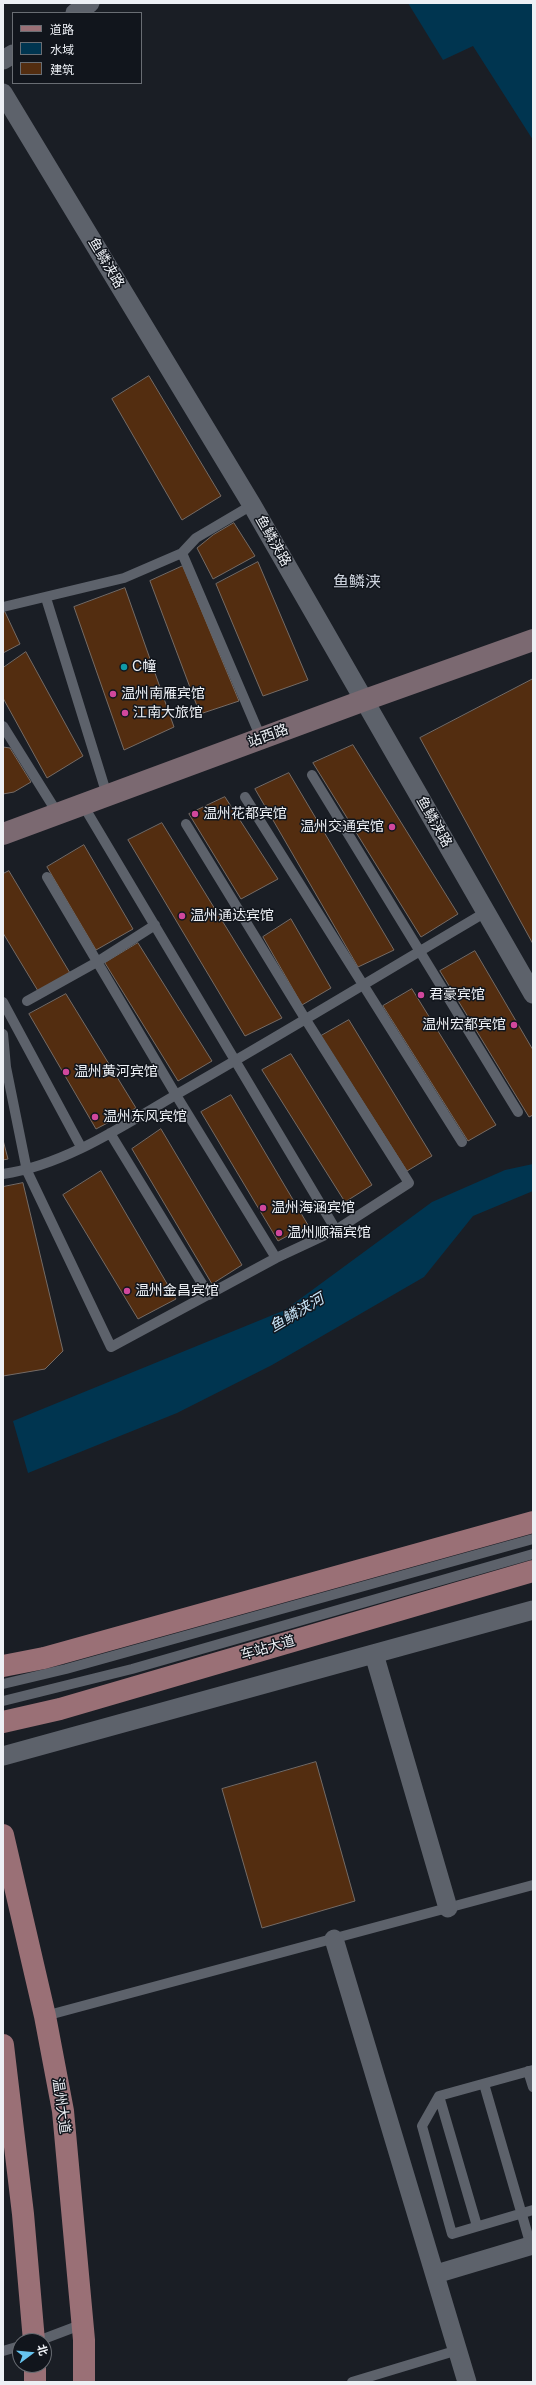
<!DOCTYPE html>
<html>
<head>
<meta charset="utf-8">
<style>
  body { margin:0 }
  #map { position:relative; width:536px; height:2385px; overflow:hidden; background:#1a1e25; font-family:Inter,"Noto Sans SC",sans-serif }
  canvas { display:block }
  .frame { position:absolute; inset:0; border:4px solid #edf0f5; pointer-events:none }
  .legend { position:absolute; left:12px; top:12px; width:130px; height:72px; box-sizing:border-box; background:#11151c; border:1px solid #696d73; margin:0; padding:5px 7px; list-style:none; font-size:12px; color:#edf0f5 }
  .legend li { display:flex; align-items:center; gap:8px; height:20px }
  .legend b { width:20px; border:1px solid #696d73 }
  .north { position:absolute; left:12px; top:2333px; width:40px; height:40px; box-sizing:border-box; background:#11151c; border:1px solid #696d73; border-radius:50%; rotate:74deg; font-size:11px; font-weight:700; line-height:16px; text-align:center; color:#edf0f5 }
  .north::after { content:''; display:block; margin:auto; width:14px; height:18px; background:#66c4ef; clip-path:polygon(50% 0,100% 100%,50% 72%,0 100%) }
</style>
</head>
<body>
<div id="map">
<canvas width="536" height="2385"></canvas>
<div class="frame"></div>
<ul class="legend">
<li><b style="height:5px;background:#9a7076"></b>道路</li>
<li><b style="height:11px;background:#003550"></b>水域</li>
<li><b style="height:11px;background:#532d10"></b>建筑</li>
</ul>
<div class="north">北</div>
</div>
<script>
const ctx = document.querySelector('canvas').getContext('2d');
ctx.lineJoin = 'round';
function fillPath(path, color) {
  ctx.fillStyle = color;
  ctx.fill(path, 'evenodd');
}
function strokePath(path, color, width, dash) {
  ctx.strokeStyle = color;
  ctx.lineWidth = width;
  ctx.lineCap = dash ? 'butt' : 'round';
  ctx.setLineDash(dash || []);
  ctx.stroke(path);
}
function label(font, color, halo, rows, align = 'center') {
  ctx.font = font + ' Inter,"Noto Sans SC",sans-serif';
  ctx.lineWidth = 3;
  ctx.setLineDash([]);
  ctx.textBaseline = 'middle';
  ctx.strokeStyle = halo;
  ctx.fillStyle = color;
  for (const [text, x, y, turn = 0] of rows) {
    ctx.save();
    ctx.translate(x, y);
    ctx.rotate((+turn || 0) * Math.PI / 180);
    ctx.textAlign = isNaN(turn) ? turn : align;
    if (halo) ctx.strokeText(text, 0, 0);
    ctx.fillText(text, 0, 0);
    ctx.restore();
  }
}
fillPath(new Path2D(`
  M408 3H533V140L473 46 443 60Z
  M533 1164V1191L473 1216 424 1277 272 1365 177 1413 28 1473 13 1421 285 1310 432 1202 505 1170Z`), '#003550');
const building = new Path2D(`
  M149 376 221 496 182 520 112 399Z
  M234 523 255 556 213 579 197 548 213 535Z
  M258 562 308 680 263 696 216 584Z
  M183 566 239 701 200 714 150 581Z
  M125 588 174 727 124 750 74 607Z
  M5 612 20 644 3 653V613Z
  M26 652 83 756 47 778 3 698V668Z
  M533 679V944L420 738Z
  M353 745 458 914 421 937 313 763Z
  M3 747 10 748 31 782 14 792 3 794Z
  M289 773 394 950 358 967 255 789Z
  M225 797 278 879 241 899 189 814Z
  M162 823 282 1018 245 1036 128 840Z
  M84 845 133 929 96 950 47 867Z
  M9 871 70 973 38 991 3 933V874Z
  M291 919 331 988 302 1005 263 937Z
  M138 943 212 1061 178 1081 105 963Z
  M475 951 533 1050V1115L529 1117 440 971Z
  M412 989 496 1125 468 1141 383 1006Z
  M66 994 136 1108 96 1129 29 1014Z
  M349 1020 432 1156 407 1171 321 1036Z
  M291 1054 372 1185 345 1202 262 1070Z
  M231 1095 308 1225 278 1241 201 1112Z
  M161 1129 242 1265 212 1284 132 1149Z
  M3 1140 8 1159 3 1160Z
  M101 1171 176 1299 138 1319 63 1195Z
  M23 1183 63 1351 45 1369 3 1376V1187Z
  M316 1762 355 1901 262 1928 222 1789Z`);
fillPath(building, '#532d10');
strokePath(building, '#756b65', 1);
strokePath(new Path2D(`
  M182 553 261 738
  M46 598 107 795
  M3 607 124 578 182 553 196 538 252 505
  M3 726 58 814
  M312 775 518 1112
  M245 797 462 1142
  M83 805 336 1230
  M47 877 176 1095 276 1258
  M27 1001 97 962 155 925
  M3 1002 81 1147
  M3 1034 6 1067 27 1171 111 1347 276 1258 336 1230 409 1183 306 1020 186 824
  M110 1133 209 1295
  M3 1174C67 1165 130 1121 186 1089 287 1031 386 971 486 912
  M3 1684 66 1669 533 1539
  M3 1701 132 1669 533 1554
  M45 2016 533 1885
  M528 2071 533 2087
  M484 2084 531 2246
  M439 2096 422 2126 452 2234 533 2210
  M477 2226 439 2096 533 2070
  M38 2341 83 2324
  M3 2351 20 2346
  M352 2382 458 2350`), '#5d626b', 10);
strokePath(new Path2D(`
  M75 13 90 3
  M3 60 13 54
  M3 93 252 505 533 994
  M374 1654 448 1908
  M3 1756 533 1610
  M334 1939 467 2382
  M436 2274 533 2245`), '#5d626b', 19);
strokePath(new Path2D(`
  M3 834 365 700 533 640`), '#7b6971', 22);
strokePath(new Path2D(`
  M3 1666 44 1658 533 1522
  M3 1722 60 1709 533 1571
  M3 1835 45 2016 63 2111 84 2340V2382
  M3 2045 23 2214 34 2341
  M35 2365V2382`), '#9a7076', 22);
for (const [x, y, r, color] of [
  [124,667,4,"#0f9aa8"],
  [113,694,4,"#d1479c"],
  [125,713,4,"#d1479c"],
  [195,814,4,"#d1479c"],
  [392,827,4,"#d1479c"],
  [182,916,4,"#d1479c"],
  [421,995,4,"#d1479c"],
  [514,1025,4,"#d1479c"],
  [66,1072,4,"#d1479c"],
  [95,1117,4,"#d1479c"],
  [263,1208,4,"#d1479c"],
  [279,1233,4,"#d1479c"],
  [127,1291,4,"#d1479c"]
]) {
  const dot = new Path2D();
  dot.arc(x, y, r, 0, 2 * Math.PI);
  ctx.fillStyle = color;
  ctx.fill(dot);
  strokePath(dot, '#11151c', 1.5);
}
label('14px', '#edf0f5', '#11151c', [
  ["鱼鳞浃路",106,263,59],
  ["鱼鳞浃路",273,541,60],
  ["站西路",268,736,-20],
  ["鱼鳞浃路",434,822,60],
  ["车站大道",268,1648,-16],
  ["温州大道",61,2106,82]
]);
label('14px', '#edf0f5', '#11151c', [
  ["C幢",132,667],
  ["温州南雁宾馆",121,694],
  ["江南大旅馆",133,713],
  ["温州花都宾馆",203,814],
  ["温州交通宾馆",384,827,"right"],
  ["温州通达宾馆",190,916],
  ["君豪宾馆",429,995],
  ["温州宏都宾馆",506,1025,"right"],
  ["温州黄河宾馆",74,1072],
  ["温州东风宾馆",103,1117],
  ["温州海涵宾馆",271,1208],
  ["温州顺福宾馆",287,1233],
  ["温州金昌宾馆",135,1291]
], 'left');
label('italic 15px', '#c9e6f9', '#11151c', [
  ["鱼鳞浃河",297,1313,-31]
]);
label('16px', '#ced4de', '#11151c', [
  ["鱼鳞浃",357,582]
]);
</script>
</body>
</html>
